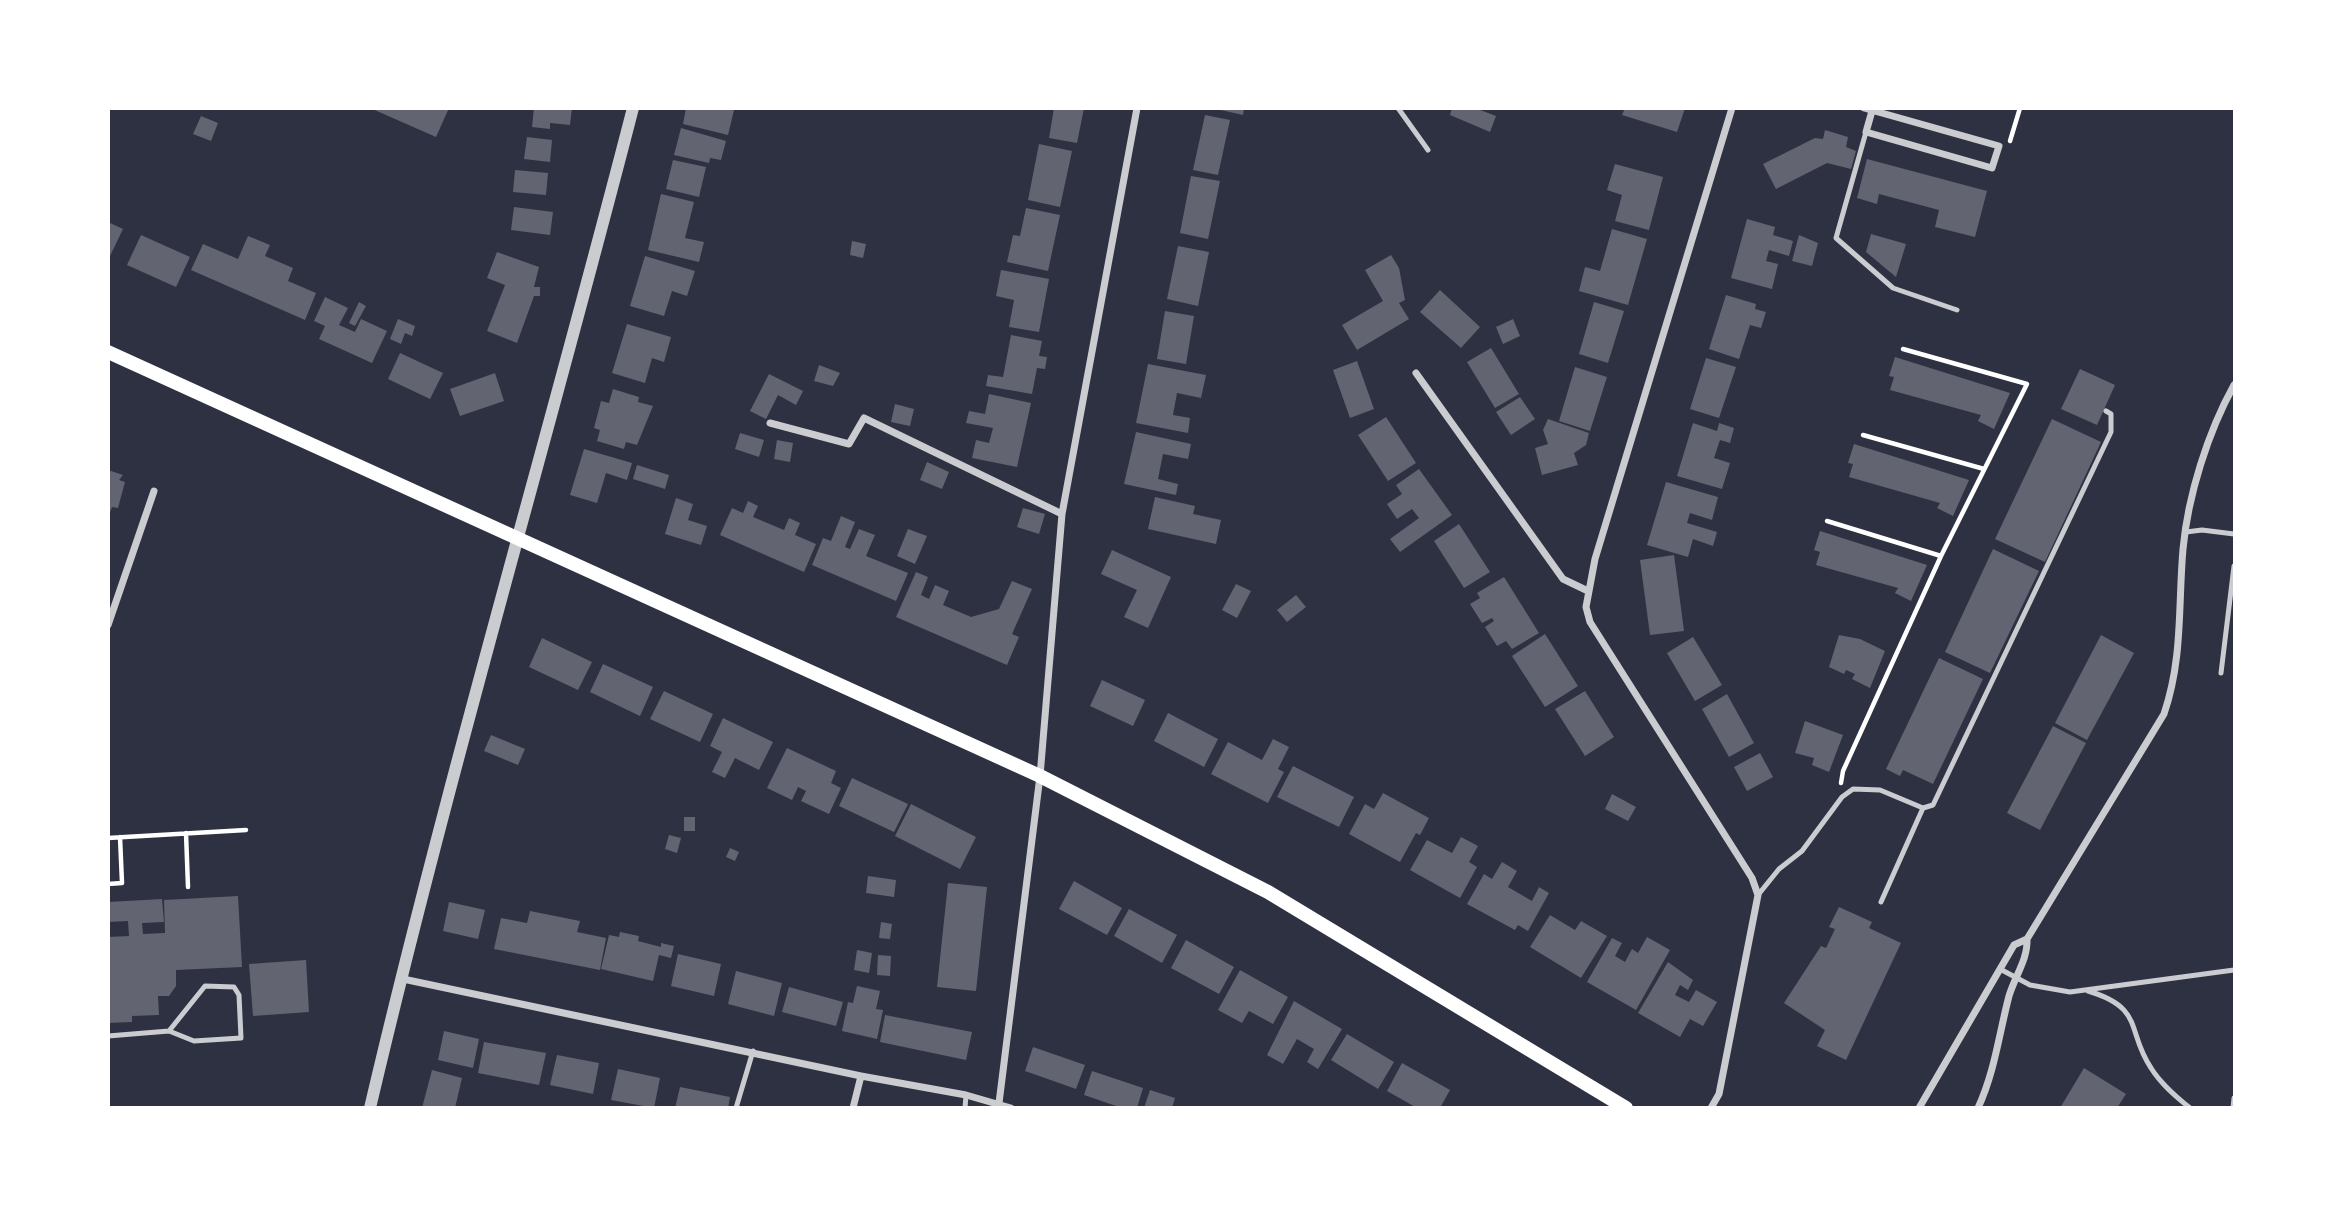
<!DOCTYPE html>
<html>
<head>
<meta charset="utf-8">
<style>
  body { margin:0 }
  #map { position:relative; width:2343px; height:1216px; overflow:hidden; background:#2d3142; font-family:"Work Sans",sans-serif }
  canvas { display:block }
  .frame { position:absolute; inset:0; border:110px solid #fff; pointer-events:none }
</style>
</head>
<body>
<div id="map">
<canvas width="2343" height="1216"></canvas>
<div class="frame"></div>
</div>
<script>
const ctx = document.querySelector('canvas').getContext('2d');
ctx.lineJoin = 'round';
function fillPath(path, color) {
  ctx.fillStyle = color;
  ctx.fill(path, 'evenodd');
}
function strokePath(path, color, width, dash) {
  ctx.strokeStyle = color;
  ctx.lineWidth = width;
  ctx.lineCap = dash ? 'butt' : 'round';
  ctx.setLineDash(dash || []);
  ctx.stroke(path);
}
fillPath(new Path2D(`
  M370 108H449L436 137Z
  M534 108H572L570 125 550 123V129L532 127Z
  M686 108 734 110 728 135 683 124Z
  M1054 108H1084L1077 143 1049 138Z
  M1212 108H1244L1243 115Z
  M1452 108H1475L1496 116 1490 132 1450 115Z
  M1625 108H1685L1677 132 1622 115Z
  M1205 115 1230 120 1218 175 1193 170Z
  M201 116 218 123 211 141 193 134Z
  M681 128 726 141 721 160 710 158 709 163 674 155Z
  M1825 130 1848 137 1846 147 1856 151 1851 169 1827 163 1776 189 1763 164 1815 138 1823 139Z
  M527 137 552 140 550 162 524 159Z
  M1039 144 1072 151 1060 207 1028 200Z
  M1867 159 1987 191 1975 237 1935 227 1939 210 1879 194 1877 204 1857 198Z
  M673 160 706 167 699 197 666 189Z
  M1615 164 1663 177 1649 230 1615 221 1622 195 1607 190Z
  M515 170 548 173 546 195 513 192Z
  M1191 176 1220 181 1208 239 1180 233Z
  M661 194 694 202 685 238 704 242 699 262 648 250Z
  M514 207 553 212 550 235 511 230Z
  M1026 208 1060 215 1048 271 1007 262 1013 235 1020 236Z
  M1747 219 1775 227 1773 235 1793 241 1789 256 1769 250 1766 261 1778 264 1772 289 1731 278Z
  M108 222 123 229 110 256H108Z
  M1612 229 1647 239 1628 305 1579 291 1585 267 1600 271Z
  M1871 234 1906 244 1896 277 1866 252Z
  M141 235 190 257 176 287 127 265Z
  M1799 235 1818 243 1812 266 1792 261Z
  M248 236 270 245 265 256 293 268 288 281 316 293 305 320 191 270 203 244 238 259Z
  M852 241 866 244 863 258 850 255Z
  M1178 246 1209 252 1198 306 1167 299Z
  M497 252 539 267 534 287H540V296H534L517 343 487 331 505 285 487 278Z
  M1391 255 1399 268 1405 300 1399 303 1409 319 1357 350 1342 325 1383 301 1365 270Z
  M645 256 695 271 687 296 672 291 664 316 630 306Z
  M1001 270 1049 279 1039 332 1009 327 1014 300 996 296Z
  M1440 290 1480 327 1461 348 1420 312Z
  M1726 295 1756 304 1755 309 1766 312 1761 328 1750 325 1739 359 1709 349Z
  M325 297 348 308 339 325 355 332 361 319 387 331 372 363 319 339 325 326 314 321Z
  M359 302 366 306 355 326 349 323Z
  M1594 302 1624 311 1608 363 1579 354Z
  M1165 311 1194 316 1186 364 1157 359Z
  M398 319 415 326 412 336 405 333 401 344 390 339Z
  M1513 319 1520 336 1503 344 1496 327Z
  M627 324 671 337 664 362 652 358 645 383 612 373Z
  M1011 335 1042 341 1039 356 1047 357 1045 369 1037 368 1032 394 986 386 988 375 1003 377Z
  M1491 348 1519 394 1495 408 1467 362Z
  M400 353 443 373 430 399 388 379Z
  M1895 357 2010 393 1994 429 1978 421 1981 415 1890 390 1894 377 1889 376Z
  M1706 358 1736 367 1719 418 1690 409Z
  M1357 361 1374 409 1350 418 1333 370Z
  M1148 364 1206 375 1201 398 1177 393 1173 415 1190 418 1188 433 1136 423Z
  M819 365 840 373 833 386 814 381Z
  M1575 367 1607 377 1590 431 1559 421Z
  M2080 369 2115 385 2097 425 2061 409Z
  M495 373 504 401 460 416 450 389Z
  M769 374 803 391 796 405 778 395 766 419 750 411Z
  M613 389 639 397 638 402 653 406 637 445 626 442 624 449 597 441 600 430 594 428 601 401 609 403Z
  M989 394 1031 403 1017 467 972 458 976 440 989 443 993 428 966 423 969 411 985 414Z
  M1520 397 1535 419 1511 435 1496 412Z
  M895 404 914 409 910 426 891 422Z
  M1386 417 1416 463 1388 481 1358 435Z
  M1548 419 1589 433 1586 445 1574 453 1578 465 1542 475 1535 448 1548 444 1543 430Z
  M2052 419 2101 442 2045 562 1995 539Z
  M1693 423 1717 431 1719 423 1734 428 1730 443 1720 440 1714 458 1730 463 1722 489 1677 476Z
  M1136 432 1191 444 1188 459 1163 454 1158 479 1178 484 1176 495 1124 484Z
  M740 433 764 440 759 457 735 449Z
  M777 440 793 443 790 462 774 459Z
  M1854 444 1969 480 1953 516 1937 508 1940 503 1849 477 1853 464 1848 463Z
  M584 449 632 463 627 480 606 473 597 503 570 495Z
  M927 462 949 472 942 489 920 480Z
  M637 465 669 475 665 489 633 479Z
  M1419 469 1452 515 1400 552 1390 539 1419 518 1412 509 1397 519 1387 504 1402 494 1396 485Z
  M108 470 123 475 119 480 125 482 118 508 112 507 109 515Z
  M1666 482 1718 497 1712 520 1690 513 1687 523 1717 532 1713 546 1693 539 1688 557 1647 545Z
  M1155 497 1195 506 1193 514 1221 520 1216 544 1148 529Z
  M676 498 693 504 688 520 707 526 701 545 665 534Z
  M748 501 758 506 753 517 784 530 789 518 800 523 795 535 816 544 804 572 720 535 732 508 743 513Z
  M1023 508 1045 514 1039 534 1017 527Z
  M841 516 855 522 845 547 850 549 859 529 875 535 866 556 908 573 896 601 812 565 823 538 831 541Z
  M1459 524 1490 572 1464 588 1434 541Z
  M908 529 927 536 915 564 897 556Z
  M1820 531 1927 565 1911 601 1895 593 1898 588 1816 565 1820 552 1814 550Z
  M1993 549 2039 571 1990 673 1945 652Z
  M1112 550 1171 577 1148 628 1124 617 1137 590 1101 574Z
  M1674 555 1684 631 1650 635 1640 560Z
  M916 572 928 577 921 595 929 599 935 585 949 591 943 605 971 617 999 609 1012 581 1032 589 1012 634 1019 637 1007 665 896 617Z
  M1504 577 1539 633 1512 649 1506 641 1497 646 1485 627 1494 621 1492 618 1482 623 1470 604 1480 598 1477 593Z
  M1236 584 1251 591 1237 618 1222 610Z
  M1296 595 1306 607 1287 622 1277 610Z
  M1545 634 1578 686 1545 707 1512 656Z
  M1839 635 1860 639 1885 651 1870 688 1852 679 1855 674 1846 670 1844 674 1829 667Z
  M2101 635 2134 653 2087 740 2055 723Z
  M1693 637 1722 685 1695 701 1667 653Z
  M542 638 592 662 578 690 529 667Z
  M1939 658 1983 679 1933 784 1903 770 1900 776 1886 769Z
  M603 664 653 687 640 716 590 692Z
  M1102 680 1145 700 1133 726 1090 706Z
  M664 691 713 714 700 742 650 719Z
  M1585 691 1614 737 1585 756 1555 709Z
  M1727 694 1754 743 1729 757 1702 709Z
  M1168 713 1218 739 1204 767 1154 741Z
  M723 718 773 742 759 770 735 758 725 778 712 772 722 752 710 746Z
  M1805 721 1843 735 1829 772 1812 765 1814 758 1795 753Z
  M2053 726 2086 743 2040 830 2007 813Z
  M491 735 525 749 518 765 484 751Z
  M1273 739 1289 747 1278 769 1284 772 1268 803 1211 774 1228 742 1262 760Z
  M787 748 836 771 831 783 841 788 829 814 801 801 806 791 798 787 792 800 767 788Z
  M1760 753 1773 777 1747 791 1734 767Z
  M1293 766 1354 797 1339 827 1277 797Z
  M852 778 908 804 894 832 839 806Z
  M1383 793 1429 818 1420 835 1416 833 1400 862 1349 834 1365 804 1374 809Z
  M1612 794 1636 807 1628 821 1605 809Z
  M911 804 976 837 960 869 895 836Z
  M684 817H695V831H684Z
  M669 835 681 838 677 853 665 849Z
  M1461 837 1478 846 1469 862 1477 867 1460 898 1410 870 1427 840 1452 853Z
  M730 848 739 852 735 861 726 857Z
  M1502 862 1517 871 1508 887 1532 901 1539 887 1549 893 1528 931 1518 925 1515 930 1467 904 1484 874 1492 879Z
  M868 876 896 880 894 897 866 893Z
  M1074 881 1122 908 1107 935 1059 909Z
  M948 883 987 887 976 991 937 987Z
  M238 896 242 967 176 970V986L169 996H158L159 1015 132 1016V1022L108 1023V937L129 936 128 921 108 922V902L162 899 164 922 142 923 143 934 165 933 164 900Z
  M449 902 485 910 478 939 443 931Z
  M1839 907 1872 922 1869 928 1901 943 1846 1060 1817 1046 1825 1030 1784 1003 1821 946 1826 948 1835 929 1829 927Z
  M1129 909 1177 935 1162 963 1114 936Z
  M530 911 580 921 577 932 606 938 600 970 494 949 501 918 527 923Z
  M1550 915 1575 930 1581 921 1607 936 1581 978 1530 947Z
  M881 922 892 924 890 939 879 938Z
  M620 932 639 936 638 941 661 947V943L674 946 671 958 659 955 653 981 601 969 609 935 619 937Z
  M1647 937 1670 950 1636 1010 1587 982 1612 938 1622 943 1615 956 1625 962 1632 949 1638 953Z
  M1186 940 1234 967 1219 994 1171 968Z
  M857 950 872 953 869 973 854 970Z
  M678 954 721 964 714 996 671 986Z
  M878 955 891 956 890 976 877 975Z
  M306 960 309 1012 253 1016 249 964Z
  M1668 962 1693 980 1688 990 1680 985 1675 995 1689 1002 1696 990 1717 1002 1703 1026 1690 1019 1680 1037 1638 1013Z
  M1240 970 1288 997 1273 1024 1249 1011 1242 1023 1218 1010Z
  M736 971 782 983 774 1016 728 1004Z
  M857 986 880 991 876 1009 883 1010 877 1039 842 1031 848 1002 853 1003Z
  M789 987 843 1002 836 1026 782 1012Z
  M1294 1001 1342 1029 1318 1069 1307 1062 1314 1049 1297 1039 1283 1064 1267 1055Z
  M885 1015 972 1032 966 1060 880 1042Z
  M444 1031 479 1039 473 1068 438 1060Z
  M1347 1034 1394 1062 1378 1089 1331 1060Z
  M484 1042 546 1053 539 1085 478 1073Z
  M1033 1047 1085 1065 1076 1089 1025 1071Z
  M557 1055 599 1063 593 1094 550 1085Z
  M1402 1063 1450 1090 1440 1108H1417L1387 1091Z
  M2084 1068 2126 1094 2117 1108H2060Z
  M618 1069 660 1078 654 1108 611 1100Z
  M432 1070 462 1078 455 1108H422Z
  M1092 1071 1143 1088 1137 1108H1122L1084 1095Z
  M680 1087 730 1097 728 1108H675Z
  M1150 1090 1175 1098 1172 1108H1144Z`), '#626471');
strokePath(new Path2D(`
  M2010 141 2020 108
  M1863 435 1984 469
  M1827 521 1941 556
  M1841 783 1843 771 1941 556 2027 384 1903 349
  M186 833 188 887
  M108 838 246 830
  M108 884 122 883 120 837`), '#fff', 4.5);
strokePath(new Path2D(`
  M1398 108 1428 150
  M1866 132 1836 238 1893 288 1957 310
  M2186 532 2202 530 2234 534
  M2221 673 2234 566
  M1758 895 1779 869 1802 851 1842 797 1853 789 1880 790 1923 808 1933 805 2111 432V414L2106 411
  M1881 902 1923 808
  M2000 969 2030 985 2070 992 2234 970
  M2088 991C2145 1008 2126 1031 2151 1068 2161 1084 2175 1096 2190 1108
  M108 1036 169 1031 194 1041 241 1038 239 995 234 987 205 986 169 1031
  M736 1108 753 1051
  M965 1108 966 1095
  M2233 1108 2234 1098`), '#caccd0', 5);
strokePath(new Path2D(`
  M1864 108 1999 146 1992 168 1866 132 1872 111
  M1416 373 1563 579 1588 591
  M770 423 849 444 864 418 1062 514
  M108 625 154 491
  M403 979 861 1076 966 1095 1011 1108
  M999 1103 1040 776 1062 514 1137 108
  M853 1108 861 1076
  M1711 1108 1719 1094 1758 895 1752 878 1590 622 1586 607 1595 559 1732 108
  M1919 1108 2014 945 2027 939
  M1978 1108C1995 1071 1999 1034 2009 996 2015 976 2028 959 2027 939L2164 714C2183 658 2178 607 2183 549 2188 495 2208 432 2234 385`), '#caccd0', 7);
strokePath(new Path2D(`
  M370 1108C449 772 547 442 633 108`), '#caccd0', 12);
strokePath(new Path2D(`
  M108 352 1040 776 1268 892 1626 1108`), '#fff', 14);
</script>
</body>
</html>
